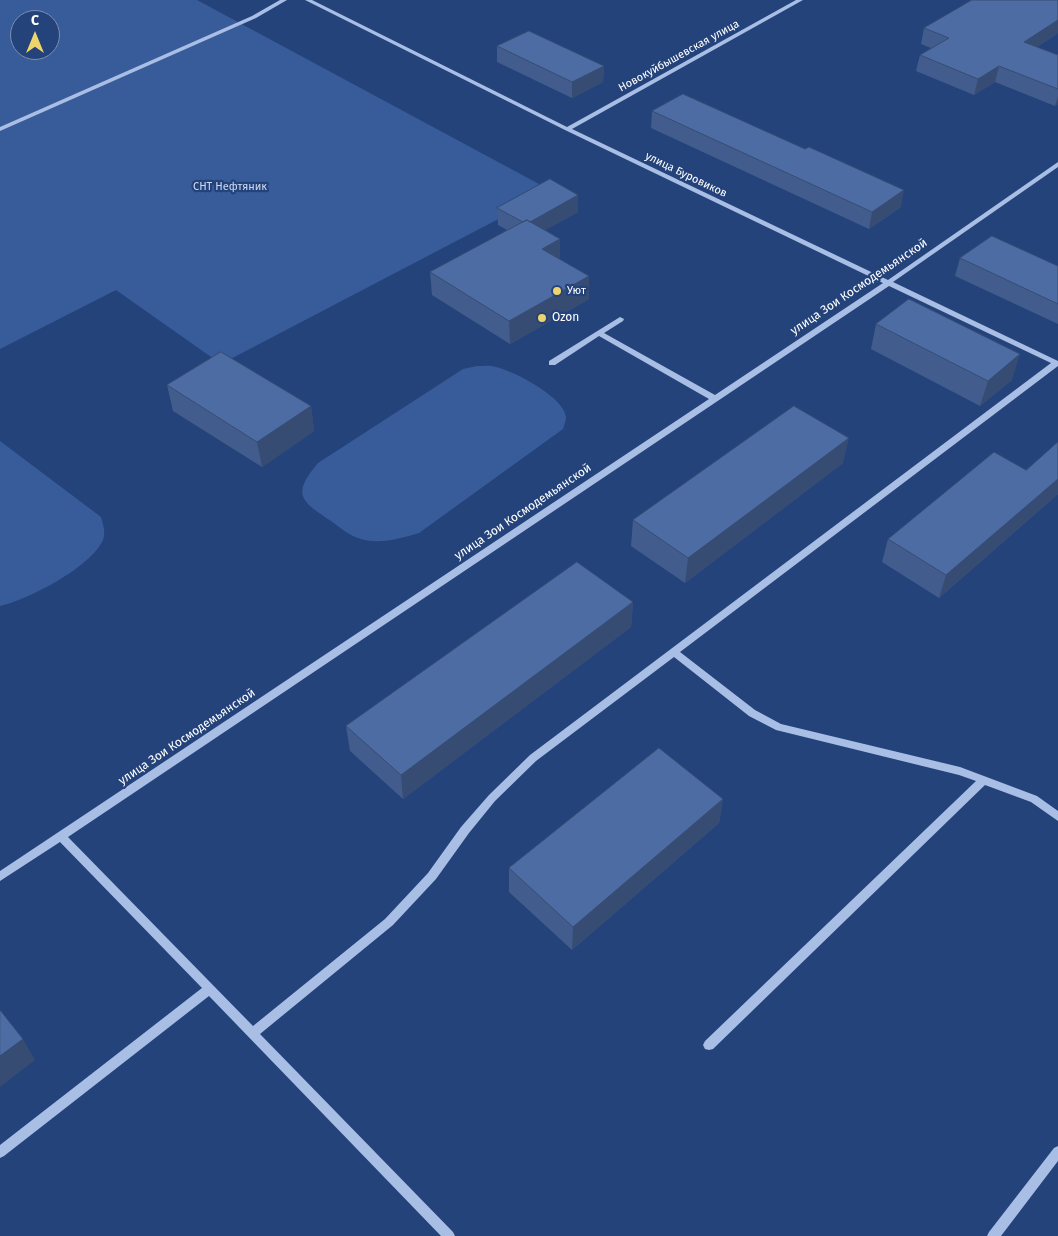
<!DOCTYPE html>
<html>
<head>
<meta charset="utf-8">
<style>
  body { margin:0 }
  #map { position:relative; width:1058px; height:1236px; overflow:hidden; background:#24437b; font-family:"Fira Sans",sans-serif }
  canvas { display:block }
  .north { position:absolute; left:10px; top:10px; width:50px; height:50px; box-sizing:border-box; background:#24437b; border:1px solid #7c8eb0; border-radius:50%; rotate:0deg; font-size:14px; font-weight:700; line-height:20px; text-align:center; color:#fff }
  .north::after { content:''; display:block; margin:auto; width:18px; height:22px; background:#eed46c; clip-path:polygon(50% 0,100% 100%,50% 72%,0 100%) }
</style>
</head>
<body>
<div id="map">
<canvas width="1058" height="1236"></canvas>
<div class="north">С</div>
</div>
<script>
const ctx = document.querySelector('canvas').getContext('2d');
ctx.lineJoin = 'round';
function fillPath(path, color) {
  ctx.fillStyle = color;
  ctx.fill(path, 'evenodd');
}
function strokePath(path, color, width, dash) {
  ctx.strokeStyle = color;
  ctx.lineWidth = width;
  ctx.lineCap = dash ? 'butt' : 'round';
  ctx.setLineDash(dash || []);
  ctx.stroke(path);
}
function label(font, color, halo, rows, align = 'center') {
  ctx.font = font + ' "Fira Sans",sans-serif';
  ctx.lineWidth = 4.5;
  ctx.setLineDash([]);
  ctx.textBaseline = 'middle';
  ctx.strokeStyle = halo;
  ctx.fillStyle = color;
  for (const [text, x, y, turn = 0] of rows) {
    ctx.save();
    ctx.translate(x, y);
    ctx.rotate((+turn || 0) * Math.PI / 180);
    ctx.textAlign = isNaN(turn) ? turn : align;
    if (halo) ctx.strokeText(text, 0, 0);
    ctx.fillText(text, 0, 0);
    ctx.restore();
  }
}
fillPath(new Path2D(`
  M0 0H197L552 191 221 364 116 290 0 349ZM20 20H50V50H20Z
  M477 366C483 366 490 365 496 367 514 371 564 397 566 417 566 421 564 425 563 429L419 533C400 539 377 545 358 538 349 535 339 527 331 521 301 501 291 495 318 463L463 369Z
  M0 441 101 517C103 524 106 533 103 540 91 567 28 600 0 606Z`), '#385b99');
fillPath(new Path2D(`
  M280 0H287L256 18 0 131V127L252 16Z
  M305 0H312L567 127 796 0H803L572 129 888 280 1058 162V167L893 282 1058 361V366L680 652 755 710 781 724 960 767 1037 796 1058 811V821L1031 802 985 785 713 1049 709 1050 705 1049 703 1045 705 1041 976 781 959 775 776 730 749 716 674 657 536 761 495 801 469 833 436 879 393 925 260 1034 453 1232 455 1236H441L209 996 4 1156 0 1158V1145L202 988 60 842 0 881V871L709 399 599 336 555 365H549V361L620 317 624 319 623 321 604 333 715 395 883 283 565 130ZM889 286 1051 363 530 755 489 795 461 827 428 873 385 919 253 1026 68 837Z
  M1058 1146V1161L1001 1236H987L989 1232 1054 1148Z`), '#a8bee5');
fillPath(new Path2D(`
  M1058 0V33L1037 47 1058 55V104L1055 106 995 82 974 95 916 71 920 55 931 48 921 44 924 28Z
  M497 46 604 66 603 82 572 98 497 62Z
  M652 111 901 207 869 229 651 128Z
  M578 195V212L545 230 560 239V259L589 299 510 344 432 295 430 272 507 230 498 225 497 208Z
  M960 258 1058 266V324L955 276Z
  M876 324 1012 380 980 406 871 349Z
  M167 385 311 406 314 431 262 467 173 411Z
  M1058 442V494L939 598 882 562 888 539 1026 470Z
  M843 463 685 583 631 546 633 520Z
  M633 602 631 627 403 799 350 751 346 726Z
  M723 799 719 823 572 950 509 892V868Z`), '#425d8d');
fillPath(new Path2D(`
  M1058 20V33L1020 58 1024 42Z
  M604 66 603 82 572 98V82Z
  M999 66 995 82 974 95 978 79Z
  M1058 96V104L1055 106Z
  M904 190 901 207 869 229 872 212Z
  M578 195V212L526 241V224Z
  M560 239V261L542 249Z
  M589 276V299L510 344 509 321Z
  M1020 354 1012 380 980 406 988 381Z
  M311 406 314 431 262 467 257 442Z
  M849 438 843 463 685 583 688 558Z
  M1058 479V494L939 598 946 575Z
  M633 602 631 627 403 799 401 775Z
  M723 799 719 823 572 950 573 927Z
  M23 1039 35 1060 0 1087V1056Z`), '#364c73');
const building = new Path2D(`
  M972 0H1058V20L1024 42 1058 55V89L999 66 978 79 920 55 949 38 924 28Z
  M529 31 604 66 572 82 497 46Z
  M683 94 805 149 809 147 904 190 872 212 652 111Z
  M550 179 578 195 530 222 527 220 523 222 497 208Z
  M527 220 560 239 542 249 589 276 509 321 430 272Z
  M992 236 1058 266V304L960 258Z
  M909 299 1020 354 988 381 876 324Z
  M221 352 311 406 257 442 167 385Z
  M794 406 849 438 688 558 633 520Z
  M1058 442V479L946 575 888 539 994 452 1026 470Z
  M577 562 633 602 401 775 346 726Z
  M659 748 723 799 573 927 509 868Z
  M0 1010 23 1039 0 1056Z`);
fillPath(building, '#4d6ca4');
strokePath(building, '#364c73', 1);
for (const [x, y, r, color] of [
  [557,291,5,"#eed46c"],
  [542,318,5,"#eed46c"]
]) {
  const dot = new Path2D();
  dot.arc(x, y, r, 0, 2 * Math.PI);
  ctx.fillStyle = color;
  ctx.fill(dot);
  strokePath(dot, '#24437b', 2);
}
label('11px', '#fff', '#24437b', [
  ["Новокуйбышевская улица",679,56,-29],
  ["улица Буровиков",686,175,26]
]);
label('11px', '#cbdaf4', '#24437b', [
  ["СНТ Нефтяник",230,187]
]);
label('11px', '#fff', '#24437b', [
  ["Уют",567,291]
], 'left');
label('12px', '#fff', '#24437b', [
  ["улица Зои Космодемьянской",859,287,-34],
  ["улица Зои Космодемьянской",523,512,-34],
  ["улица Зои Космодемьянской",187,737,-34]
]);
label('12px', '#fff', '#24437b', [
  ["Ozon",552,318]
], 'left');
</script>
</body>
</html>
